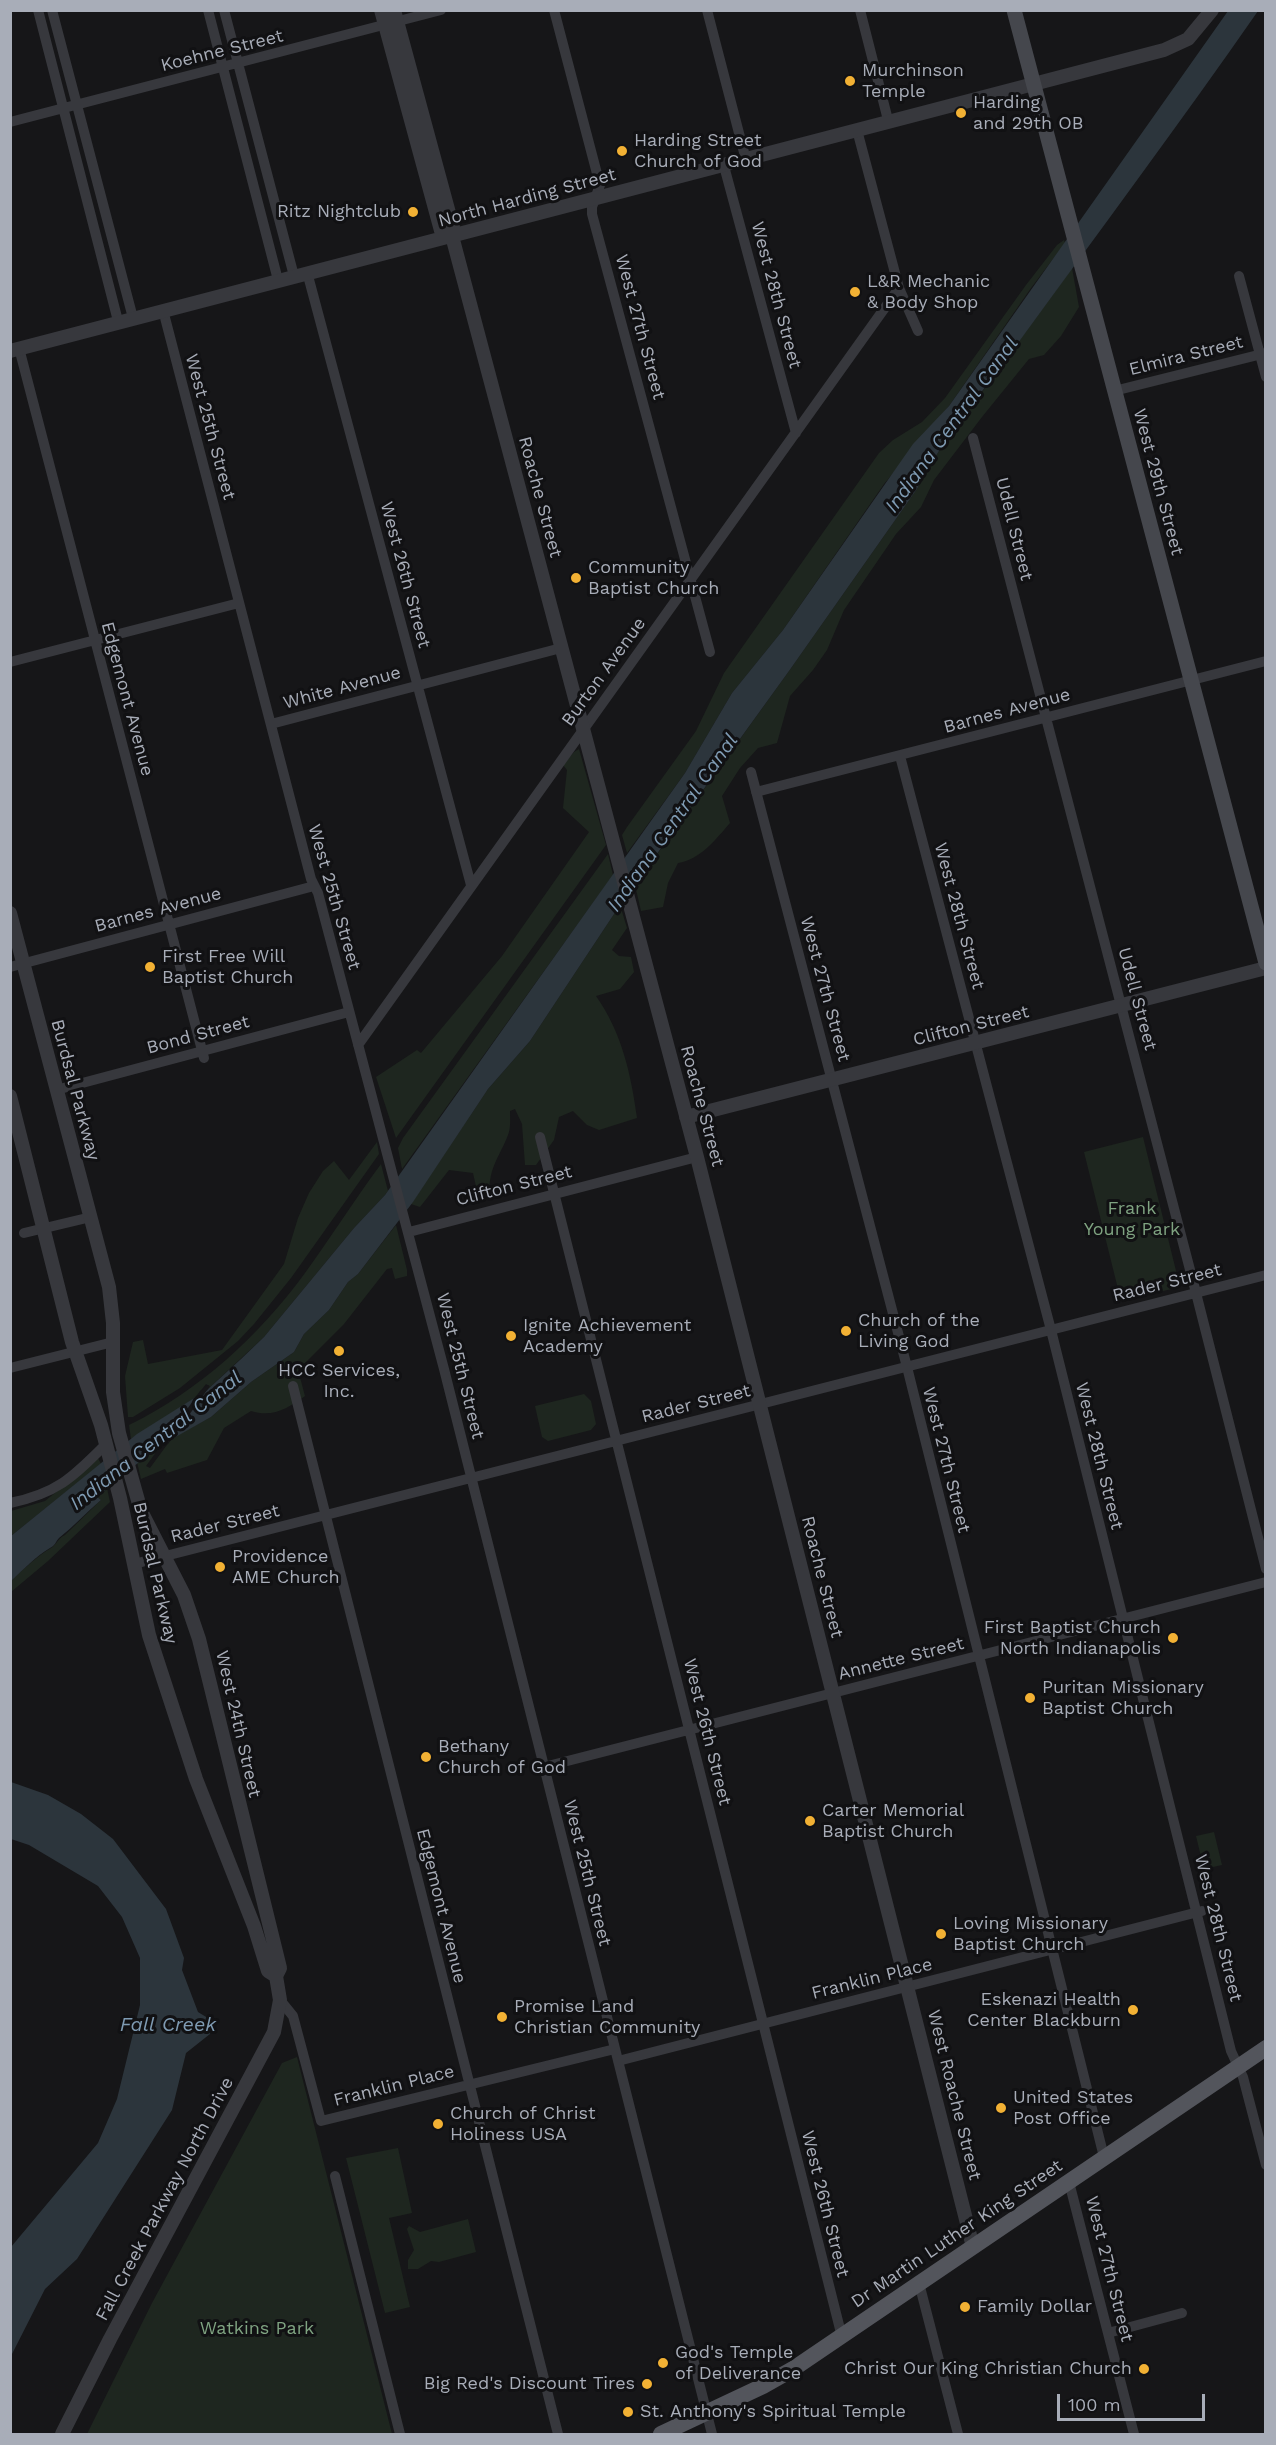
<!DOCTYPE html>
<html>
<head>
<meta charset="utf-8">
<style>
  body { margin:0 }
  #map { position:relative; width:1276px; height:2445px; overflow:hidden; background:#161618; font-family:"Work Sans",sans-serif }
  canvas { display:block }
  .frame { position:absolute; inset:0; border:12px solid #a8adb8; pointer-events:none }
  .scale { position:absolute; left:1057px; top:2394px; width:148px; height:27px; box-sizing:border-box; border:3px solid #a8adb8; border-top:0; padding-left:8px; font-size:18px; line-height:21px; white-space:nowrap; color:#a8adb8; -webkit-text-stroke:4px #111113; paint-order:stroke }
</style>
</head>
<body>
<div id="map">
<canvas width="1276" height="2445"></canvas>
<div class="frame"></div>
<div class="scale">100 m</div>
</div>
<script>
const ctx = document.querySelector('canvas').getContext('2d');
ctx.lineJoin = 'round';
function fillPath(path, color) {
  ctx.fillStyle = color;
  ctx.fill(path, 'evenodd');
}
function strokePath(path, color, width, dash) {
  ctx.strokeStyle = color;
  ctx.lineWidth = width;
  ctx.lineCap = dash ? 'butt' : 'round';
  ctx.setLineDash(dash || []);
  ctx.stroke(path);
}
function label(font, color, halo, rows, align = 'center') {
  ctx.font = font + ' "Work Sans",sans-serif';
  ctx.lineWidth = 6;
  ctx.setLineDash([]);
  ctx.textBaseline = 'middle';
  ctx.strokeStyle = halo;
  ctx.fillStyle = color;
  for (const [text, x, y, turn = 0] of rows) {
    ctx.save();
    ctx.translate(x, y);
    ctx.rotate((+turn || 0) * Math.PI / 180);
    ctx.textAlign = isNaN(turn) ? turn : align;
    if (halo) ctx.strokeText(text, 0, 0);
    ctx.fillText(text, 0, 0);
    ctx.restore();
  }
}
fillPath(new Path2D(`
  M1064 240 1065 243 1031 288 949 406 884 484 783 630 732 693 685 773 627 853 622 835 627 827 696 731 724 673 879 453 893 440 922 422 945 398 1026 285 1057 245Z
  M1072 268 1079 307 1061 336 1044 355 1029 359 982 417 934 480 921 507 896 534 844 610 827 650 813 670 790 696 777 743 758 748 740 768 722 796 730 823C716 839 700 860 678 863L668 883 663 907 641 911 635 885 789 671 917 489 929 465Z
  M579 749 606 845 396 1138 376 1077 417 1050 421 1053 502 956 589 832 563 808 567 770 563 765 574 752Z
  M608 854 613 875 402 1169 398 1148 403 1138Z
  M620 905 627 928 612 950 619 956 631 957 634 972 620 989 596 996C622 1033 631 1074 637 1118L599 1130 587 1125 573 1111 559 1117 554 1140 536 1165H525L522 1124 515 1109 510 1111C510 1119 511 1128 508 1135 499 1158 487 1170 490 1197L479 1200 473 1173 449 1170 420 1207 411 1204 488 1089 530 1041Z
  M1143 1137 1180 1287 1121 1301 1084 1152Z
  M377 1142 379 1154 291 1278 254 1324 238 1341 180 1388 133 1417H128L125 1376 133 1342 143 1340 148 1364 222 1350 284 1264 298 1218 309 1193 323 1171 334 1161 349 1180Z
  M381 1164 388 1191 385 1195 354 1228 264 1337 207 1390 209 1386 206 1384 195 1398 131 1439 129 1425C199 1391 259 1336 305 1273 331 1237 355 1199 381 1164Z
  M396 1225 407 1270V1276L395 1279 392 1268 387 1269 344 1324 298 1370 305 1396C288 1408 273 1418 251 1411L224 1428 207 1460 167 1473 165 1469 141 1479 137 1462 162 1444 146 1466 150 1468 172 1438 211 1417 251 1382 294 1352 304 1334 329 1310 348 1282 358 1274Z
  M584 1394 591 1401 596 1424 591 1430 548 1441 542 1437 535 1406Z
  M98 1458 101 1464 11 1536V1511L45 1501Z
  M107 1488 110 1502 48 1561 11 1592 10 1581C24 1569 36 1557 51 1548 57 1544 58 1538 65 1535L101 1500 96 1498Z
  M1214 1832 1222 1865 1204 1869 1196 1836Z
  M297 2057 392 2434H87L152 2303 282 2063Z
  M398 2148 412 2213 389 2218 410 2307 385 2313 346 2158Z
  M468 2219 476 2252 439 2262 431 2261 418 2269H408V2260L414 2250 407 2229 409 2226 420 2232Z`), '#1e261f');
fillPath(new Path2D(`
  M1228 11H1258C1180 123 1098 233 1018 343 984 391 944 436 917 489L789 671 620 905 530 1041 488 1089 413 1202 358 1274 348 1282 329 1310 304 1334 294 1352 251 1382 211 1417 156 1448 97 1497 101 1500C87 1512 74 1526 59 1538 56 1541 55 1546 50 1548 35 1557 24 1569 11 1581V1536L137 1434 207 1390 241 1359 264 1337 354 1228 385 1195 685 773 732 693 783 630 913 444 949 406Z
  M11 1782 48 1795 81 1814 113 1839 166 1909 184 1958 182 1970 198 2012 211 2020 210 2034 186 2053 172 2110 77 2259 45 2289 11 2356V2247L98 2143 117 2099 140 2005V1958L122 1917 98 1886 29 1845 11 1839Z`), '#2c353c');
fillPath(new Path2D(`
  M208 1385 210 1386 168 1444 158 1450 200 1391Z`), '#161618');
strokePath(new Path2D(`
  M38 10 118 321
  M52 10 133 318
  M208 10 278 280
  M224 10 294 276
  M554 10 600 185 592 207V214L710 652
  M707 10 746 160
  M860 10 888 120
  M10 122 441 10
  M857 130 899 288 918 331
  M724 166 796 433
  M307 272 471 885
  M1239 276 1266 377
  M163 310 311 879 318 893 444 1369 712 2434
  M19 348 204 1058
  M1114 391 1266 353
  M973 438 1194 1285 1266 1569
  M10 662 239 603
  M271 724 561 648
  M900 756 1051 1330 1231 2051 1243 2077 1266 2165
  M751 772 907 1367 1104 2157
  M756 792 1266 661
  M10 967 314 886
  M358 1045 899 288
  M56 1090 349 1012
  M540 1137 842 2337
  M409 1232 697 1157
  M24 1233 91 1217
  M10 1368 113 1342
  M293 1386 558 2434
  M10 1503C58 1493 73 1477 106 1444
  M134 1564 1266 1275
  M544 1767 1266 1582
  M280 2000 293 2016 321 2121 615 2049
  M618 2061 1202 1911
  M335 2176 400 2434
  M1069 2182 1134 2434
  M919 2283 958 2434
  M1108 2333 1182 2313`), '#37383d', 10);
strokePath(new Path2D(`
  M381 10 443 238
  M394 10 455 235
  M452 236 697 1157 973 2247
  M10 351 1164 50 1188 39 1212 10
  M10 913 109 1287 113 1323V1392L119 1433 141 1511 184 1595 199 1639 280 1968 276 1976
  M10 1096 72 1342 101 1425 120 1498 149 1635 196 1779 254 1926 268 1971 276 1976
  M686 1117 1266 968
  M62 2434 110 2339 274 2032 280 2000 276 1976`), '#37383d', 14);
strokePath(new Path2D(`
  M1014 10 1266 963`), '#45474d', 15);
strokePath(new Path2D(`
  M661 2434 763 2386 793 2369 1266 2048`), '#53555c', 16);
for (const [x, y, r, color] of [
  [850,81,6,"#f2b134"],
  [961,113,6,"#f2b134"],
  [622,151,6,"#f2b134"],
  [413,212,6,"#f2b134"],
  [855,292,6,"#f2b134"],
  [576,578,6,"#f2b134"],
  [150,967,6,"#f2b134"],
  [846,1331,6,"#f2b134"],
  [511,1336,6,"#f2b134"],
  [339,1351,6,"#f2b134"],
  [220,1567,6,"#f2b134"],
  [1173,1638,6,"#f2b134"],
  [1030,1698,6,"#f2b134"],
  [426,1757,6,"#f2b134"],
  [810,1821,6,"#f2b134"],
  [941,1934,6,"#f2b134"],
  [1133,2010,6,"#f2b134"],
  [502,2017,6,"#f2b134"],
  [1001,2108,6,"#f2b134"],
  [438,2124,6,"#f2b134"],
  [965,2307,6,"#f2b134"],
  [663,2363,6,"#f2b134"],
  [1144,2369,6,"#f2b134"],
  [647,2384,6,"#f2b134"],
  [628,2412,6,"#f2b134"]
]) {
  const dot = new Path2D();
  dot.arc(x, y, r, 0, 2 * Math.PI);
  ctx.fillStyle = color;
  ctx.fill(dot);
  strokePath(dot, '#111113', 2);
}
label('18px', '#a8adb8', '#111113', [
  ["Koehne Street",222,51,-14],
  ["North Harding Street",527,198,-15],
  ["West 28th Street",776,295,75],
  ["West 27th Street",640,327,75],
  ["Elmira Street",1186,356,-14],
  ["West 25th Street",210,427,75],
  ["West 29th Street",1158,482,75],
  ["Roache Street",540,497,75],
  ["Udell Street",1014,529,76],
  ["West 26th Street",405,575,75],
  ["Burton Avenue",604,672,-54],
  ["White Avenue",342,688,-15],
  ["Edgemont Avenue",127,699,75],
  ["Barnes Avenue",1007,711,-15],
  ["West 25th Street",334,897,74],
  ["Barnes Avenue",158,910,-15],
  ["West 28th Street",959,916,75],
  ["West 27th Street",825,989,75],
  ["Udell Street",1137,999,75],
  ["Clifton Street",971,1026,-14],
  ["Bond Street",198,1035,-15],
  ["Burdsal Parkway",75,1090,75],
  ["Roache Street",702,1106,75],
  ["Clifton Street",514,1186,-14],
  ["Rader Street",1167,1283,-14],
  ["West 25th Street",460,1366,76],
  ["Rader Street",696,1404,-14],
  ["West 28th Street",1099,1456,76],
  ["West 27th Street",946,1460,76],
  ["Rader Street",225,1524,-14],
  ["Burdsal Parkway",155,1573,77],
  ["Roache Street",822,1577,76],
  ["Annette Street",901,1659,-14],
  ["West 24th Street",238,1724,77],
  ["West 26th Street",707,1732,76],
  ["West 25th Street",587,1873,76],
  ["Edgemont Avenue",441,1906,76],
  ["West 28th Street",1218,1928,76],
  ["Franklin Place",872,1979,-14],
  ["Franklin Place",394,2086,-14],
  ["West Roache Street",954,2095,76],
  ["Fall Creek Parkway North Drive",165,2199,-62],
  ["West 26th Street",825,2204,76],
  ["Dr Martin Luther King Street",957,2234,-34],
  ["West 27th Street",1109,2269,76]
]);
label('18px', '#a8adb8', '#111113', [
  ["Murchinson",862,71],
  ["Temple",862,92],
  ["Harding",973,103],
  ["and 29th OB",973,124],
  ["Harding Street",634,141],
  ["Church of God",634,162],
  ["Ritz Nightclub",401,212,"right"],
  ["L&R Mechanic",867,282],
  ["& Body Shop",867,303],
  ["Community",588,568],
  ["Baptist Church",588,589],
  ["First Free Will",162,957],
  ["Baptist Church",162,978],
  ["Church of the",858,1321],
  ["Living God",858,1342],
  ["Ignite Achievement",523,1326],
  ["Academy",523,1347],
  ["HCC Services,",339,1371,"center"],
  ["Inc.",339,1392,"center"],
  ["Providence",232,1557],
  ["AME Church",232,1578],
  ["First Baptist Church",1161,1628,"right"],
  ["North Indianapolis",1161,1649,"right"],
  ["Puritan Missionary",1042,1688],
  ["Baptist Church",1042,1709],
  ["Bethany",438,1747],
  ["Church of God",438,1768],
  ["Carter Memorial",822,1811],
  ["Baptist Church",822,1832],
  ["Loving Missionary",953,1924],
  ["Baptist Church",953,1945],
  ["Eskenazi Health",1121,2000,"right"],
  ["Center Blackburn",1121,2021,"right"],
  ["Promise Land",514,2007],
  ["Christian Community",514,2028],
  ["United States",1013,2098],
  ["Post Office",1013,2119],
  ["Church of Christ",450,2114],
  ["Holiness USA",450,2135],
  ["Family Dollar",977,2307],
  ["God's Temple",675,2353],
  ["of Deliverance",675,2374],
  ["Christ Our King Christian Church",1132,2369,"right"],
  ["Big Red's Discount Tires",635,2384,"right"],
  ["St. Anthony's Spiritual Temple",640,2412]
], 'left');
label('18px', '#7fa381', '#111113', [
  ["Frank",1132,1209],
  ["Young Park",1132,1230],
  ["Watkins Park",257,2329]
]);
label('italic 20px', '#7f9bb3', '#111113', [
  ["Indiana Central Canal",952,425,-54],
  ["Indiana Central Canal",673,823,-55],
  ["Indiana Central Canal",156,1441,-38],
  ["Fall Creek",168,2025]
]);
</script>
</body>
</html>
